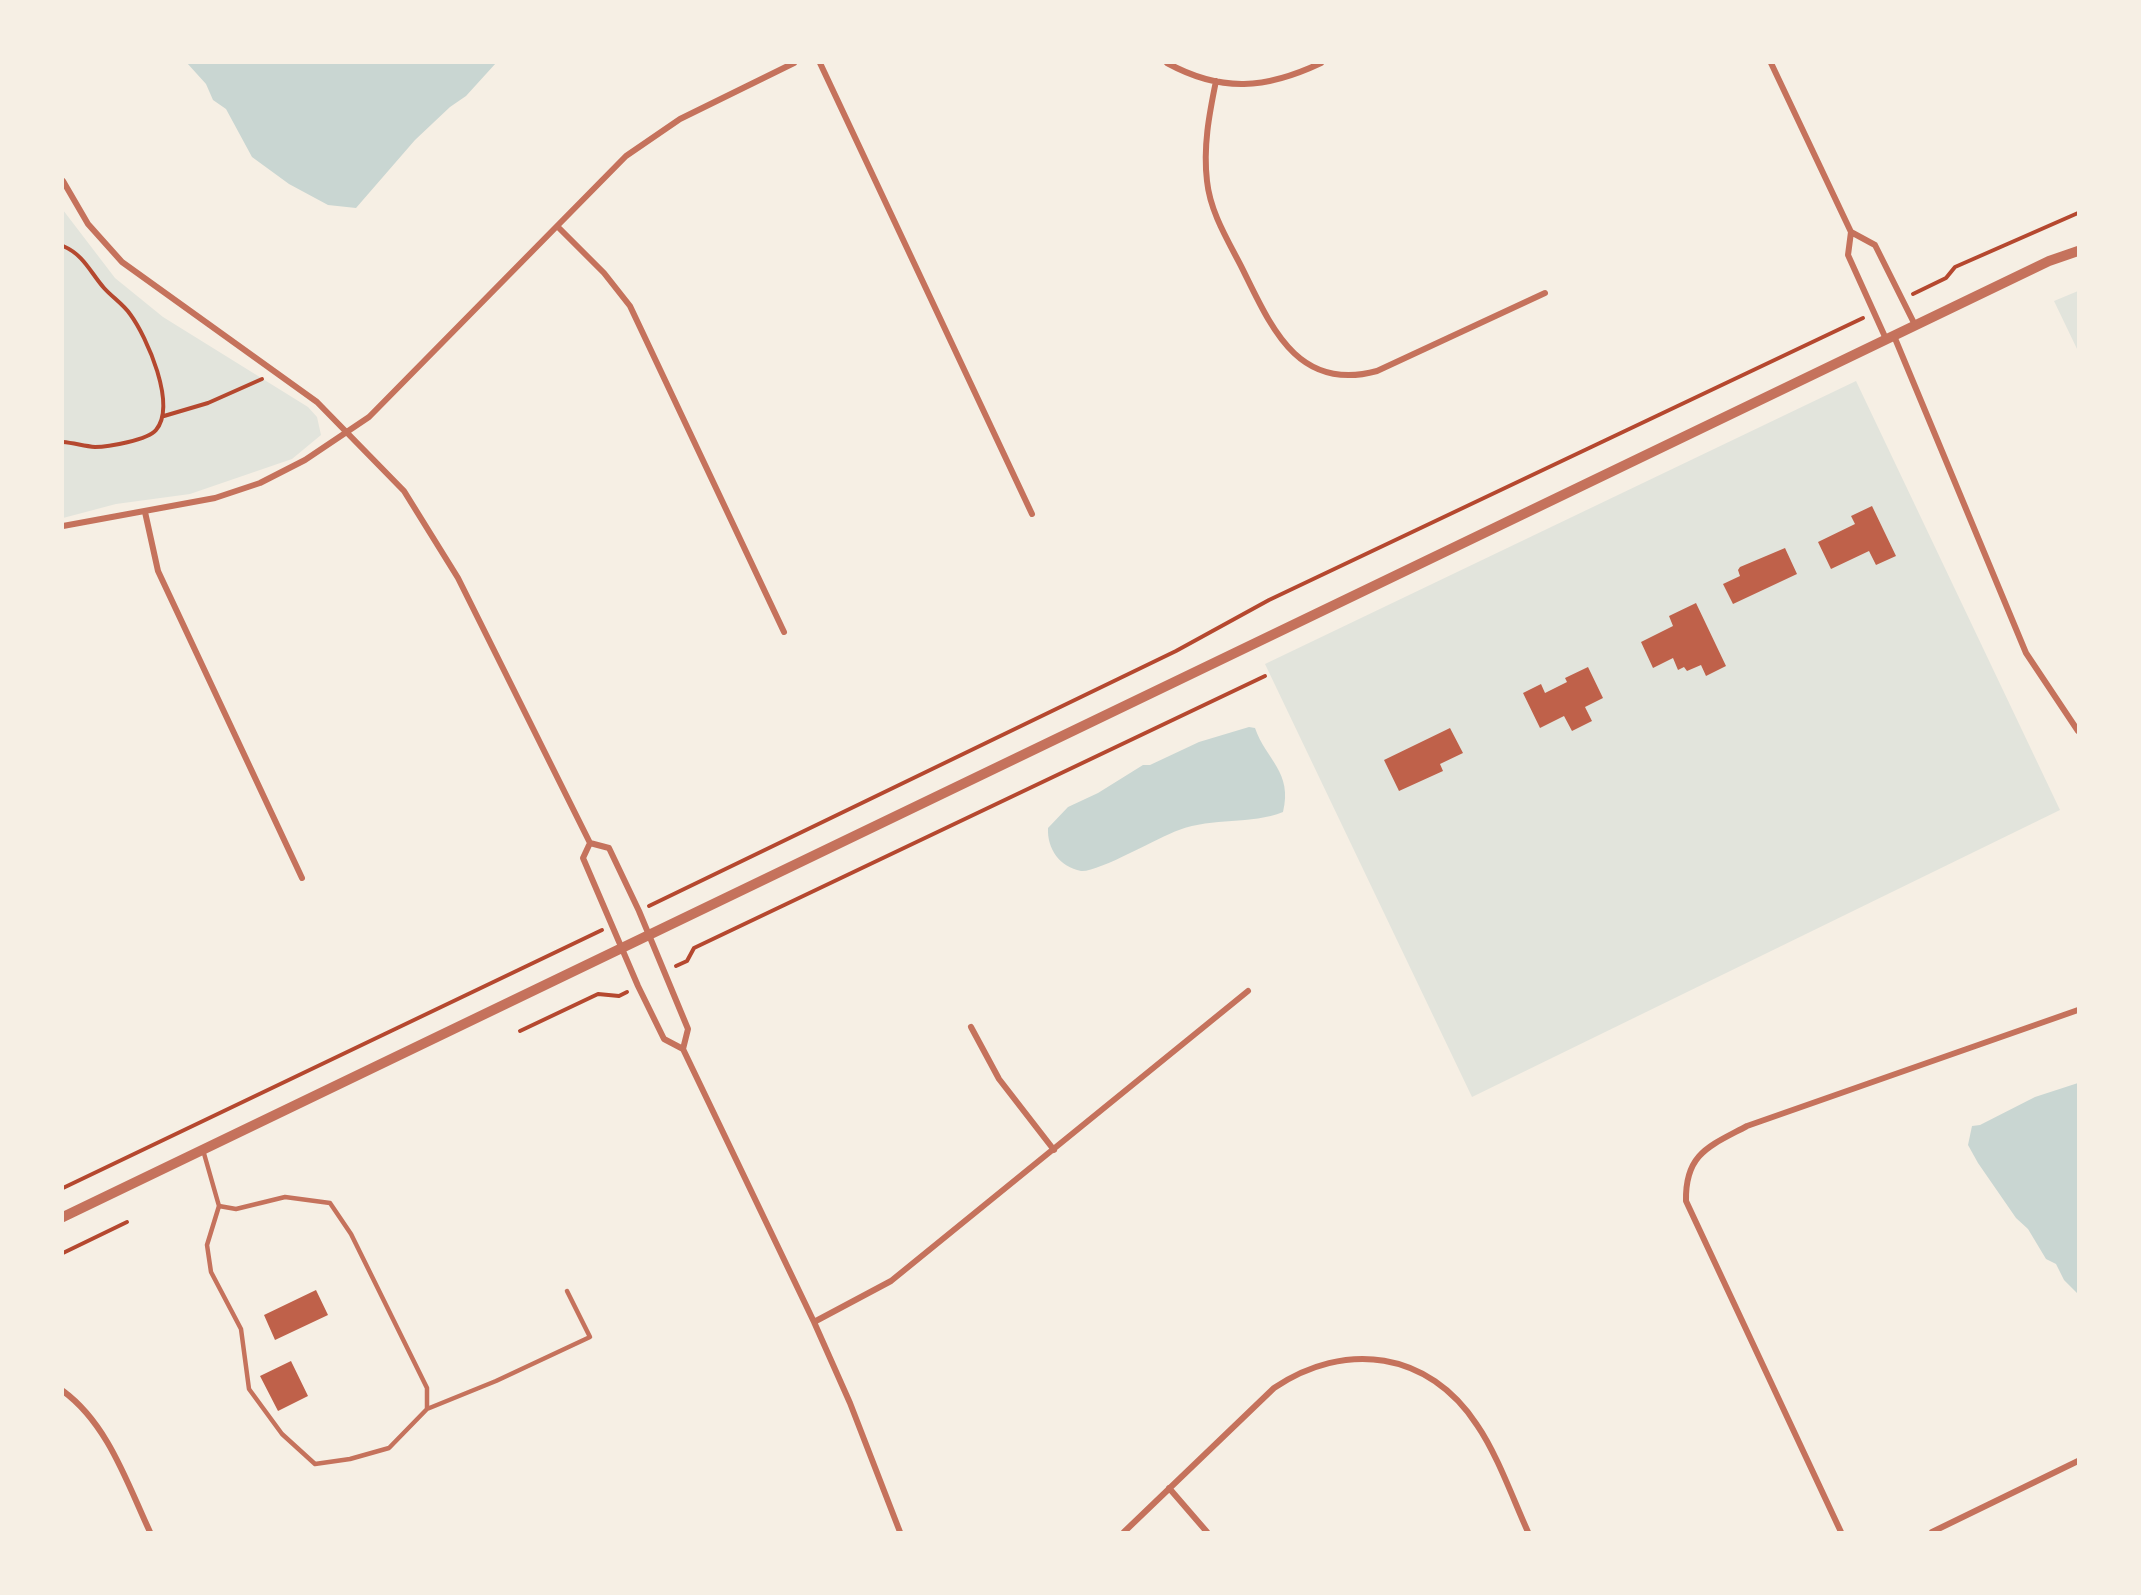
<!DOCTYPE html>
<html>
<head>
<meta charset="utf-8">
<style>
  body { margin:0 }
  #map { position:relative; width:2141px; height:1595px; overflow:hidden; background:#f6efe4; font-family:Manrope,sans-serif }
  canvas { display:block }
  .frame { position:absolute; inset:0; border:64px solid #f6efe4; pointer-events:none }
</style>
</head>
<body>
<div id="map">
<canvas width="2141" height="1595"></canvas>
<div class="frame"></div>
</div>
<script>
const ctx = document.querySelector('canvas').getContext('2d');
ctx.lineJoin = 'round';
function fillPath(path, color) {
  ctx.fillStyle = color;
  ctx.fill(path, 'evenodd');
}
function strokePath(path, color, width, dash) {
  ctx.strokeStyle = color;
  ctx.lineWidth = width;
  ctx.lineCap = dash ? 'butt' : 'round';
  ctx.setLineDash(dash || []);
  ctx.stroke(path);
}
fillPath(new Path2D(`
  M63 210 115 278 163 317 308 407 317 417 321 435 292 459 190 494 116 504 63 518Z
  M2078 291V351L2054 301Z
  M1856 381 2060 810 1472 1097 1265 664Z`), '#e2e4dc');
fillPath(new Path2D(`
  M187 63H496L466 96 450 107 415 140 356 208 328 205 289 184 252 157 226 109 213 100 206 84Z
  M1249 727 1255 728C1266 760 1293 772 1283 812 1251 825 1213 817 1179 830 1159 837 1097 873 1081 871 1060 867 1047 849 1048 828L1068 807 1098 793 1143 765H1150L1199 742Z
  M2078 1083V1294L2064 1280 2056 1264 2046 1259 2028 1229 2016 1218 1978 1163 1968 1145 1972 1126 1980 1125 2035 1097Z`), '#c9d6d2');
fillPath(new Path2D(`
  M1872 506 1896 556 1876 565 1869 551 1831 569 1818 542 1855 524 1851 516Z
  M1785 548 1797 574 1733 604 1723 584 1740 576 1738 570 1740 567Z
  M1696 603 1726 666 1706 676 1701 665 1687 671 1684 667 1678 670 1673 658 1653 668 1641 642 1673 626 1669 616Z
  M1588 667 1603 698 1585 707 1592 721 1572 731 1564 716 1540 728 1523 693 1541 684 1545 693 1567 682 1565 678Z
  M1450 728 1463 753 1440 764 1443 771 1399 791 1384 760Z
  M316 1290 328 1315 275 1340 264 1315Z
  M291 1361 308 1396 278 1411 260 1376Z`), '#bf614a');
strokePath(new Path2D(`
  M63 246C84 255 90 272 104 288 112 297 123 304 130 314 147 337 177 405 156 430 148 440 108 447 95 447 84 446 74 443 63 442
  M1913 294 1946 278 1955 267 2078 213
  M164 416 208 403 262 379
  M649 906 1176 651 1269 600 1863 318
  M676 966 687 961 694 948 1265 676
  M520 1031 598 994 619 996 627 992
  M63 1188 602 930
  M63 1253 127 1222`), '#b5482f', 4);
strokePath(new Path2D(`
  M203 1150 219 1206 207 1245 211 1272 241 1329 249 1389 282 1434 315 1464 350 1459 389 1448 427 1409V1388L351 1234 330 1203 285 1197 236 1209 219 1206
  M427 1409 496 1381 590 1337 567 1291`), '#c5725c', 4.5);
strokePath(new Path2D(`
  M820 63 1032 514
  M1167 63C1222 93 1266 89 1321 63
  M1771 63 1851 232 1848 255 1886 339
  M1216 81C1209 115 1203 147 1207 181 1210 211 1227 239 1241 266 1270 324 1296 393 1377 371L1545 293
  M63 181 88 224 122 262 317 402 404 491 458 578 590 843 609 848 639 911 688 1029 683 1049
  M557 226 604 273 630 306 784 632
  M1851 232 1875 245 1915 325
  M1894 336 2026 653 2078 731
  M145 512 158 571 302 878
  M63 526 215 498 260 483 305 460 369 417 626 156 680 119 794 63
  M590 843 583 858 638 986 664 1039 683 1049 814 1322 850 1403 900 1532
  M971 1027 999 1079 1054 1150
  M814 1322 891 1281 1248 991
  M63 1391C108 1424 127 1483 150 1532
  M1169 1488 1207 1532
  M1124 1532 1274 1388C1345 1340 1429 1351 1477 1425 1497 1454 1513 1499 1528 1532
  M1841 1532 1686 1201C1685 1153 1710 1146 1747 1126L2078 1010
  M1932 1532 2078 1461`), '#c5725c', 6);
strokePath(new Path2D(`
  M63 1217 2049 261 2078 251`), '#c5725c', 10);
</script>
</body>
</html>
